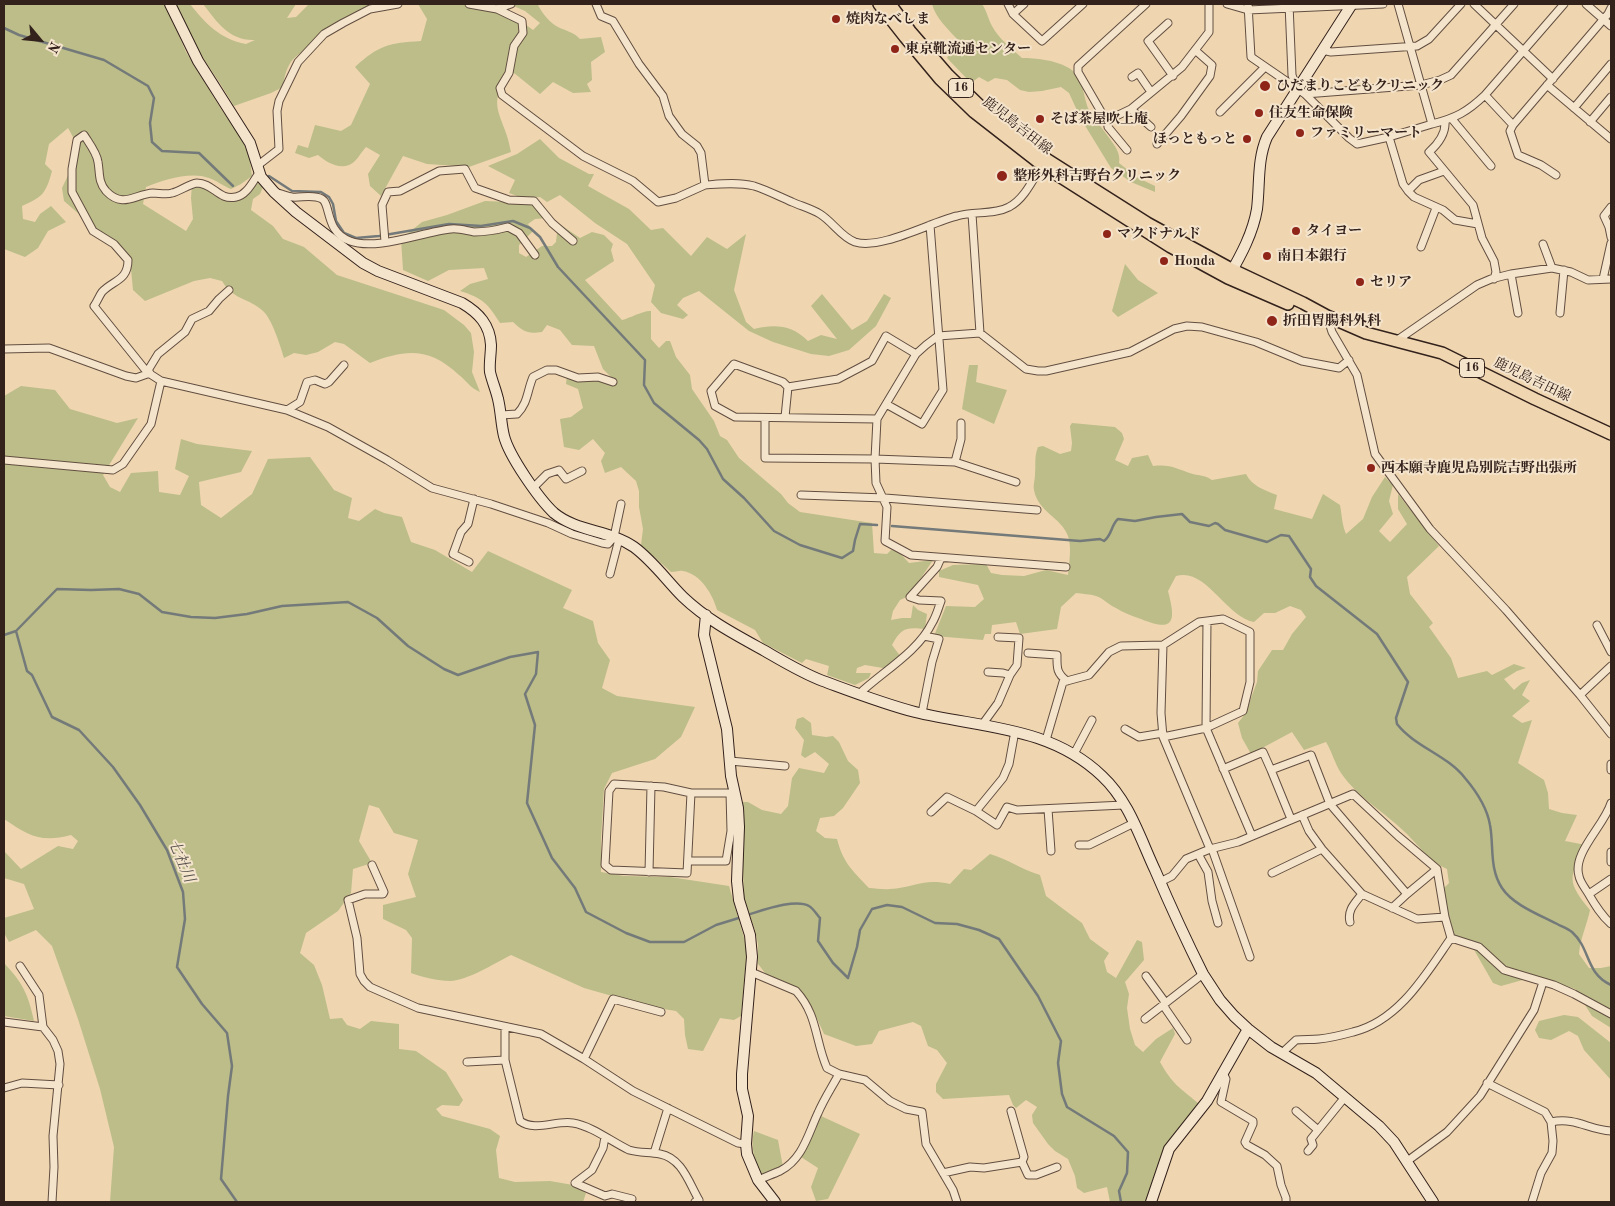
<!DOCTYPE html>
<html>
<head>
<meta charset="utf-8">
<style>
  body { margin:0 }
  #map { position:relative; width:1615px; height:1206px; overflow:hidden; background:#efd6b1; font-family:"Old Standard TT",serif }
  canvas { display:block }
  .frame { position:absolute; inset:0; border:5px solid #33211b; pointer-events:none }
  .north { position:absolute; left:15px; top:15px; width:50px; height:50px; -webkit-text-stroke:4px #f5e4cc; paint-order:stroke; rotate:118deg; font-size:14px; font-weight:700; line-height:20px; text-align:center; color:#33211b }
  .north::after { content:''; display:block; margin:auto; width:18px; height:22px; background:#33211b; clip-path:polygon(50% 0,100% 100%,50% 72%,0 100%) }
</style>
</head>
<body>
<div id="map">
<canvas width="1615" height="1206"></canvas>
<div class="frame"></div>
<div class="north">N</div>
</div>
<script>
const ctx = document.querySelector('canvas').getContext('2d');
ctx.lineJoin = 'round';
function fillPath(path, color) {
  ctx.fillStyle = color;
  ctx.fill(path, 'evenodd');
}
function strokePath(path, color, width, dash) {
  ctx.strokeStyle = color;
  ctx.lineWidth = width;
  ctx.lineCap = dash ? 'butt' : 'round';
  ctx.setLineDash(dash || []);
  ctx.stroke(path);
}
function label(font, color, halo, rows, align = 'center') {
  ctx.font = font + ' "Old Standard TT","Noto Serif JP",serif';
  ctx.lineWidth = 4;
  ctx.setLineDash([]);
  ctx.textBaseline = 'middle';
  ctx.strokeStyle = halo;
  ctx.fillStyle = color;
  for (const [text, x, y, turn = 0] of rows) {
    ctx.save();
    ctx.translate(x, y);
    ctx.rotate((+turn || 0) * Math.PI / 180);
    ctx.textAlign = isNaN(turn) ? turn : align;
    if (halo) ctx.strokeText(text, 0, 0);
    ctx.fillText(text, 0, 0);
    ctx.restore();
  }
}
fillPath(new Path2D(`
  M4 4H168L167 8 186 52 221 109 242 138 250 160 252 176 241 184 231 189C223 186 216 180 209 178 191 171 163 180 146 187L143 204 186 231 193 219 191 198 192 184 203 182 224 195H239L258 183 263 187 260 194 253 199 251 210 273 226 283 239 304 247 337 275 444 310 464 325 471 333 474 352 472 372 480 392C470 388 467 381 459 375 429 347 406 349 370 363L344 344 335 342 318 352 306 355 294 353 284 358C280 345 272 319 263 311 249 298 233 300 222 281L210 278 194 281 145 301 133 290 131 269 127 260 118 249 92 235 79 214 64 201 62 188 71 169 77 144 68 128 49 144 45 164 52 171C46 193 43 197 22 206L23 219 35 222 40 214 51 206 66 222 48 231 38 248 25 257 4 249Z
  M180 4H190C206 24 220 39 246 44L255 40C229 41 217 22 203 4H296L287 18 296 17 309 4H374L328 29 325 40C299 54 287 55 283 87L271 93 234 106 221 85 184 29 177 5Z
  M418 4H475L511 14 533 30 540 23 525 11 509 4H539L538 5C542 13 550 23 558 27 566 31 574 32 580 39L601 37 605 52 591 62 592 80 587 84 591 92 573 93 553 82 540 94 514 73C481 103 506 117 511 152L466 168 457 166 427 164 403 156 381 196 370 186 368 174 380 155 366 147C361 152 356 163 349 165 338 169 326 162 318 155L309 158 295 153 298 145 308 148 315 125 341 131 351 125 370 84 355 67C379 45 389 43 421 41L427 19Z
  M932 4H982C987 11 988 19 992 26 999 39 1011 48 1022 58 1036 58 1054 60 1067 67 1085 76 1082 95 1089 110 1095 120 1103 129 1110 139 1115 146 1121 154 1119 163L1138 178 1155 186V192L1131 182 1111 168 1081 119 1069 93 1061 87 1042 91 1029 92 1020 90 1007 80 995 78 988 82 979 77 971 83 947 58 957 39C948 29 935 17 932 4Z
  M540 139 559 158 589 174H594L588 186 629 209 651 230 663 228 691 256 707 237 727 249 746 234 734 290 746 322 754 329C775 324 792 325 808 341L821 335 837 339 811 306 822 294 852 330 867 321 884 294 891 298 876 326 849 350 829 356 811 354 773 342 749 331 699 291 683 298 677 305 688 315 683 319 661 313 651 302 655 285 627 244 595 223 560 195 547 202 540 197 526 199 509 193 515 180 488 166 517 154Z
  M485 201 533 203 547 218 535 219 528 224 533 231 519 245V253L526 257 542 246H552L556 242 558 223 580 238 592 232 604 235 613 244 611 250 614 261 585 280 622 320C630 318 644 310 651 311V339L659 348 666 341H670L676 357 690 375 692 389 714 421 720 436 727 440 739 458 781 494 788 503 800 512 872 523 874 553 887 554 891 550 898 551 909 563 933 560 909 596 900 600 893 611 891 620 902 618H911L913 605 918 610 927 614 925 629C906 627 901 628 892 645L901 657 889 669 865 665 857 668 856 673H871L869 678 855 685 827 675 829 666 806 659 802 663 763 643 755 630 717 610C713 595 701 574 683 571 680 570 675 572 671 572L641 545 643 529 639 507V491L636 481 621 467 605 473 601 461 605 453 593 439 579 450 564 447 560 419 571 417 583 408 578 389 566 384 567 376 611 377 603 369 594 346 572 345 560 330 547 325 542 332C527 334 524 332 513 322L500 323C488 304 483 298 460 291L470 284 488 279 484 268 449 270 428 281 403 270 401 239 422 222 447 215Z
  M1125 264 1138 280 1158 293 1118 317 1112 311Z
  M969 365H978L976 382 1007 390 994 424 962 409Z
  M21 386 55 390 70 409 117 423 138 418 103 475 110 487 120 492 131 473 158 471 159 492 180 495 189 476 175 469 181 439 197 444 252 451 241 472 199 482 201 505 221 518 252 494 268 459 310 457 334 490 352 498 348 518 359 521 375 509 384 513 402 517 411 542 435 550 472 572 488 551 572 590 563 608 593 621 598 643 610 660 602 688 617 696 695 707 681 737 655 759 612 773 604 789 601 839V872L624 876 670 877 729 886 747 948 741 1016 734 1020 720 1018 703 1051 688 1049 685 1035 684 1019 676 1011 651 1007 584 988 511 955C493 964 469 980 450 981 438 981 422 977 411 973L412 938 406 930 383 919V905L416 897 408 874 418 840 394 833 379 808 369 805 359 841 372 863 353 869 351 893 338 911 306 933 300 953 314 965 322 985 330 1019 342 1018 347 1025 360 1029 371 1021 399 1024V1049L416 1051 446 1072 463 1100 459 1106 442 1105 436 1109 442 1116 490 1129 500 1136 496 1150 499 1178 515 1182 550 1181 573 1185 586 1193 583 1202H110L114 1147 100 1089 78 1019 52 946 36 930 9 942 4 933V918L34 909 24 884 4 878V851L21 869 58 846 73 849 78 841 71 835C41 843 29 836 4 819V396Z
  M1072 423 1115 427 1122 433 1124 439 1115 460 1128 466 1132 458 1148 455 1153 466C1172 464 1176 469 1193 474 1201 476 1205 475 1212 480L1246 474C1252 486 1264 490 1277 495L1274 509 1312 519 1323 494 1340 505C1342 515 1342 525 1346 534L1363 519 1372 497 1385 477 1393 485 1389 501 1393 514 1379 531 1390 542 1407 524 1398 509V494L1439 546 1407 577 1410 594 1433 623 1429 627 1451 658 1458 678 1487 671 1492 675 1514 664 1526 668 1517 671 1504 679 1514 690 1522 683 1530 680 1522 695 1530 701 1512 716 1522 723 1532 720 1518 763 1544 780 1548 793 1549 809 1562 813 1577 815 1565 841 1586 845C1569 877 1566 881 1590 910 1587 925 1580 939 1579 954L1589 968H1601L1611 966V1028L1592 1016 1575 989 1537 976 1501 986 1493 983 1473 948 1452 933 1444 888 1449 883 1447 869C1430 862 1419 846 1407 834 1386 813 1358 798 1341 773 1335 764 1332 752 1326 742L1304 750 1292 732 1251 754 1242 738 1238 723 1245 714 1257 682 1258 671 1272 650H1283L1292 634 1306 617 1301 610 1290 606 1275 613H1264L1254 622C1225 616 1206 567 1176 576L1168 591C1176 621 1175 633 1141 619 1132 616 1124 613 1116 608 1109 605 1103 598 1096 596 1090 594 1082 594 1076 593L1061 607 1057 629 1020 634 1016 622 992 625 991 634H985L983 640 934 636 946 606 975 607 984 599 978 585 939 577V571L953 565 986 564 991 573 1002 575 1024 576 1046 570 1068 575C1069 563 1072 548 1068 536 1061 517 1038 512 1034 490 1033 485 1035 480 1035 474 1036 464 1034 457 1038 447L1043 446 1060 454 1071 451 1072 443 1070 426Z
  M803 717 811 723 812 735 826 737 833 736 839 742 848 761 858 770 860 783 843 808 834 816 820 818 816 831 825 838 837 839C843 863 853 871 869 888 876 888 883 890 890 889 913 888 923 878 950 884L964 869 971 870 990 854C1008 859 1022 870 1040 875L1046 896 1082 923 1090 939 1109 953 1104 961 1107 972 1116 978 1137 940 1142 942 1144 960 1125 982 1129 994 1127 1008 1130 1029 1135 1045 1143 1052 1156 1039 1173 1028 1175 1034 1160 1062C1173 1085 1179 1087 1198 1103L1196 1111 1176 1132 1165 1150 1147 1202H1110L1107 1187 1084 1193 1077 1188 1075 1176 1068 1159 1055 1151 1048 1144 1033 1123 1032 1115 1037 1107 1026 1100 1016 1108 1013 1105 1009 1095 943 1099 936 1092V1084L947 1063 937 1050 928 1046 921 1026 913 1022 879 1031 872 1044 856 1046 824 1034C821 1025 804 994 798 989 791 983 783 984 775 981 768 978 763 970 758 964V944L755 930 744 899 741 806 743 802H748L762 810 781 814 788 806 792 778 799 768 824 773 829 764 815 752 805 758 801 755 804 740 795 728 797 719Z
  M4 963C23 983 28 994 34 1021L4 1016Z
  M1564 1015 1578 1017 1611 1043V1080L1584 1050 1578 1036 1569 1031 1551 1040 1539 1038 1535 1030 1539 1021Z
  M821 1116 860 1134 828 1199 816 1201 811 1187 818 1168 801 1157Z
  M754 1131 778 1140 783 1167 761 1176C755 1160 750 1148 754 1131Z`), '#bcbd89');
strokePath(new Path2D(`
  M4 28 19 35 104 60 148 86 154 98 150 123 152 142 162 151 199 153 233 186
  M266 179 269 176 292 191 321 192 329 197 333 204 336 221 344 233 356 238 379 236 449 224 481 226 513 221 530 228 540 237 558 267 645 360 644 385 654 403 699 440 707 449 723 479 744 498 774 531 800 545 842 558 853 551 855 540 860 524 877 525
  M892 526 1080 541 1100 539 1104 541C1112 535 1111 525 1118 519L1135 521 1156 517 1182 514 1190 522 1209 526 1215 523 1218 524 1225 530 1267 542 1281 535 1289 536 1311 569 1310 577 1316 586 1377 634 1408 682 1396 718 1397 724C1415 747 1447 755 1465 778 1476 791 1487 807 1490 825 1494 846 1489 868 1502 888 1513 905 1540 915 1559 925 1563 927 1568 929 1572 932 1591 949 1585 973 1611 985
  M16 631 57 589 91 590 119 589 139 594 162 612 191 617 215 618 247 614 282 606 348 602 377 618 408 646 444 669 458 675 510 657 538 652 536 674 525 694 535 725 527 803 552 858 575 888 586 912 626 933 650 942H684L716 925 742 917
  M4 635 16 631 27 671 32 675 52 717 79 730 113 767 140 805 167 850 183 892 185 919 177 967 202 1004 227 1033 232 1066 228 1096 221 1179 237 1202
  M747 915C761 911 795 898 809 906 813 908 817 915 820 918L818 941 833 963 848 978 857 947 860 930 872 909 887 905 902 907 935 923 957 924 979 930 999 939 1038 996 1061 1041 1058 1063 1062 1094 1067 1107 1114 1136 1128 1152 1127 1173 1119 1191 1121 1202`), '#747a79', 2.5);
const street = new Path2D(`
  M469 4 497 9 511 4
  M596 4 601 16 613 21 639 64 663 96 669 116 682 134 697 146 701 153 705 185C720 184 738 182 754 186 767 190 780 197 792 202 801 206 812 209 820 214 833 222 841 237 855 242 881 250 931 222 957 216 974 211 994 215 1009 207 1025 199 1034 177 1044 162
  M1008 4 1013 14 1042 41 1083 4
  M1146 4 1078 66V72L1103 115 1112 118 1131 109 1182 67 1209 32V4
  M1227 4 1248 10 1383 4
  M1248 4 1251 57 1305 94 1421 85 1440 80 1451 75 1514 4
  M1289 4 1292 75 1297 89
  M1398 4 1432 124C1456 118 1467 112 1485 95L1513 125 1608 14 1611 8
  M1474 4 1553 79
  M1586 4 1611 26
  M497 9 522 21 523 33 514 46 509 73 500 88 502 95 583 156 633 181 658 202 676 198 705 185
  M1013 14 1024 4
  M1168 23 1148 41 1173 76
  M1322 50 1331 52 1417 46 1429 39 1461 4
  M1132 77 1138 73 1151 92
  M1547 85 1611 139
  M1305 94 1349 138 1357 144 1389 137 1432 124
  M1485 95 1564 4
  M1574 108 1611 64
  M1131 109 1151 127
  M1220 112 1265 67
  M1107 117 1108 127 1127 150
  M1452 119 1491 166
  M1445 121C1446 133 1438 144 1429 152L1473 205 1482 238 1494 261 1496 272 1494 279
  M1590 122 1611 97
  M1513 125 1510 131 1518 155 1541 165 1556 175
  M1389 137 1403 184 1408 191 1414 197 1443 210 1455 220 1478 224
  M1157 144 1181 116 1210 76 1212 65 1195 50
  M257 166 279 149 277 111 279 101 298 62 324 34 343 23 370 9 398 4
  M259 173C253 181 247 195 236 197 219 201 213 183 197 183 189 184 180 191 172 193 166 195 159 193 153 193 135 194 123 209 106 191 98 182 100 173 98 162 97 153 89 143 84 135L77 140 72 169V192L93 231 114 244 128 260C128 281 113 280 102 292 99 296 97 302 94 306L147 372 161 381 287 410 328 427 387 460 432 488 491 504 548 523 572 534 602 543 608 544 614 537 621 504
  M1408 191 1419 180 1444 171
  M277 193C282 194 287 196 292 197 301 198 313 194 322 199 331 204 325 232 350 241 377 251 422 232 451 229 459 228 467 231 474 232 486 232 497 230 508 227L519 233 535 255
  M1611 207 1604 216 1609 227 1611 237
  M972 214 980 333
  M385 242 382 205 388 192 400 191 439 171 465 169 475 188 509 200 534 201 552 223 573 241
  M1543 244 1552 268
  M1421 247 1436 208
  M1511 274 1518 313
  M1603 279 1611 243
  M1560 313 1564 270
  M1327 316 1332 332 1357 375 1375 454 1430 529 1506 610 1580 695 1611 734
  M1396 341 1477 285 1491 279 1511 274 1552 268 1571 272 1588 280 1611 279
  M4 349 49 348 126 376 136 378 150 373
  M147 372 158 354 185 332 192 319 209 311 219 299 229 290
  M886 404 922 424 943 390 930 225
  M287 410 300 402 307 382 315 380 325 384 329 382 344 365
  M501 415 517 414C528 403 527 391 533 377L547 370H556L578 378 598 377 613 382
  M785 417 788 387
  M765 418V458L875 459 955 462 1016 482
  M877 419 735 417 715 406 711 391 734 364 783 382 788 387 838 379 859 368 872 361 886 336 916 354
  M4 460 113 470 123 464 151 424 161 381
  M955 462 961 439V423
  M534 487 547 474 559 470 566 479 582 471
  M801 495 885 498 1037 510
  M469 562 453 554 461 532 468 524 474 499
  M1066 567 911 555 885 541 887 507 876 483 875 459 877 419 916 354 926 345 938 336 980 333 1026 369 1038 371H1046L1130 352 1174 329 1187 326 1202 327 1256 342 1302 361 1339 368 1349 360
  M610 574 619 539
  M1207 621 1206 728 1252 836
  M1597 625 1611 652
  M1163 645 1161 713 1163 737 1210 849
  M1028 653 1057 655C1057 667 1056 673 1067 681
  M988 672 1003 673 1010 675
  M859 694C882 672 918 652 932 623 936 617 938 609 941 601L919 600 910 597 937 567 941 558
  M1580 695 1611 666
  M922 713 932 662 939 639 924 636
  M982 725 998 703 1010 675 1017 665 1019 638 998 637
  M1125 729 1139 737 1163 733
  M1046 740 1063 682 1089 675 1109 652 1121 646 1163 645 1199 622 1223 619 1250 632V682L1243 711 1206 728 1163 737
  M1074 754 1092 720
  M730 761 785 766
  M1611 764V770
  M1223 769 1263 752 1271 770 1311 755 1330 804 1407 894
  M1271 770 1291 819
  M691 793 687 873 611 870 605 865 609 791 614 784 664 787 691 793H734
  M1611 803C1604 826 1572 853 1579 876 1580 882 1585 888 1588 893 1595 905 1601 915 1611 924
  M1048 809 1051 851
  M976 811 1003 778 1009 764 1015 731
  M931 812 947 797 976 811 997 825 1007 807 1017 810 1124 805
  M1302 815 1309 831 1322 849 1362 894 1417 919 1445 917
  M1079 845H1089L1134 823
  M1212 849 1250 957
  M1611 852V862
  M1198 854 1208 872 1212 901 1218 923
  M688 861H726L731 831 730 793
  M372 865 384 892 383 894H365L348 900 357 938 360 974 364 981 370 987 418 1008 541 1034 584 1059 633 1091 738 1143 746 1144
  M649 872 651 786
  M1272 873 1322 849
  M1160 882 1172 876 1186 859 1210 849 1238 842 1353 794 1398 836 1437 869 1445 917 1451 938
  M1589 894 1611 879
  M1392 908 1407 894 1437 869
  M1350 922C1347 910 1355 903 1362 894
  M1451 938 1479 947 1504 970 1554 985 1574 994 1611 1014
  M20 966 39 995 43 1027 53 1040 58 1051 60 1064 53 1136 54 1167 52 1202
  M751 972 796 991C818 1015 815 1041 827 1068L839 1074
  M1146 976 1165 1002V1008L1187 1040
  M1145 1019 1203 974
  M4 1022 43 1027
  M505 1027V1060L520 1121C535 1132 556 1120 573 1123 592 1126 612 1142 629 1150 639 1153 649 1152 660 1154 682 1158 689 1183 699 1200L695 1202
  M1282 1053 1296 1040C1304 1039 1311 1040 1319 1039 1330 1038 1342 1035 1353 1032 1399 1021 1426 974 1451 938
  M584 1059 613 999 661 1012
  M467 1062 505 1060
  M1223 1073 1226 1079 1221 1102 1253 1121V1124L1245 1142 1247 1145 1265 1155 1277 1166 1281 1185 1286 1198V1202
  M1487 1083 1545 1112 1551 1122C1577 1117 1588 1130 1611 1131
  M4 1088 22 1083 59 1085
  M1011 1111 1024 1157 1022 1162
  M1296 1111 1318 1130
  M605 1137 603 1148 592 1170 575 1183 605 1196 612 1194 632 1199
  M1308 1151 1313 1145 1311 1139 1345 1097
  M654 1153 668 1108
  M1406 1162 1447 1132 1480 1096 1534 1010 1543 982
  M943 1173 970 1167 984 1168 1022 1162 1028 1175H1036L1057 1167
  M758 1180C765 1177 773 1174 780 1171 803 1159 808 1134 818 1113 824 1099 832 1087 839 1074L865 1080 890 1101 906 1109 922 1112 926 1144 953 1190 957 1202
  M1532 1202 1541 1173 1552 1153 1553 1141 1551 1122`);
const secondary = new Path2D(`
  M170 4 198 61 250 143 261 177 274 192 296 212 363 263 378 271 462 303C479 313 490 325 491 345 491 354 489 364 490 372 492 381 496 390 498 399 501 411 501 424 504 436 509 456 539 499 554 513 577 532 610 530 634 547 653 561 667 581 683 597 707 620 736 635 765 651 784 662 802 673 823 681 853 692 884 704 915 712 981 728 1050 726 1102 776 1129 801 1140 838 1155 870 1170 905 1186 940 1203 974L1220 1000 1234 1016 1248 1029 1271 1047 1316 1073 1379 1126 1394 1142 1433 1202
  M1229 276C1241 255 1253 233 1257 209 1260 184 1257 160 1267 137L1352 4
  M706 615 704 635 727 729 731 776 738 808 739 827 737 881 739 900 750 935 752 957 742 1074V1089L748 1116 746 1144 747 1154 758 1180 775 1202
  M1151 1202 1169 1149 1207 1101 1248 1029`);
const primary = new Path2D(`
  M879 4 905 37 940 79 974 112 1042 165 1171 247 1228 278 1288 304
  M890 4 910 31 948 75 980 106 1046 159 1147 223 1233 270 1303 303 1327 316 1366 333 1442 353 1535 399 1611 434`);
strokePath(street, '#624e40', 9);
strokePath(secondary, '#33211b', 12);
strokePath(primary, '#33211b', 14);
strokePath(street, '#f5e4cc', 7);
strokePath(secondary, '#f5e4cc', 10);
strokePath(primary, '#efd6b1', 11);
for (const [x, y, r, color] of [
  [836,19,5,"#8f2418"],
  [895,49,5,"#8f2418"],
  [1265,86,6,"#8f2418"],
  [1259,113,5,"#8f2418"],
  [1040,119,5,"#8f2418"],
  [1300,133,5,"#8f2418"],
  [1247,139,5,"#8f2418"],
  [1002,176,6,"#8f2418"],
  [1296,231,5,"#8f2418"],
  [1107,234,5,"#8f2418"],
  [1267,256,5,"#8f2418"],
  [1164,261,5,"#8f2418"],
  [1360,282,5,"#8f2418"],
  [1272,321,6,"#8f2418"],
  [1371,468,5,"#8f2418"]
]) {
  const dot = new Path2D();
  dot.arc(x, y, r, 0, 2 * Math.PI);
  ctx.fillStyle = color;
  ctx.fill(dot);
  strokePath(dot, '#f5e4cc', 2);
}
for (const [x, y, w] of [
  [961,88,25],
  [1472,368,25]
]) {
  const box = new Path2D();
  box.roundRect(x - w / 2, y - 9.5, w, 19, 4);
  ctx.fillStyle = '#f5e4cc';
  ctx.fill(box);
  strokePath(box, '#33211b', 1);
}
label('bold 12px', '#33211b', null, [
  ["16",961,88],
  ["16",1472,368]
]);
label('bold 14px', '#33211b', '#f5e4cc', [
  ["焼肉なべしま",846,19],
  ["東京靴流通センター",905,49],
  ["ひだまりこどもクリニック",1276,86],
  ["住友生命保険",1269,113],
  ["そば茶屋吹上庵",1050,119],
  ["ファミリーマート",1310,133],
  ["ほっともっと",1237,139,"right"],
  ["整形外科吉野台クリニック",1013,176],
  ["タイヨー",1306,231],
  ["マクドナルド",1117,234],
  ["南日本銀行",1277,256],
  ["Honda",1174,261],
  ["セリア",1370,282],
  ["折田胃腸科外科",1283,321],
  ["西本願寺鹿児島別院吉野出張所",1381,468]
], 'left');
label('14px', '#33211b', '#f5e4cc', [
  ["鹿児島吉田線",1017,126,38],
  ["鹿児島吉田線",1532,380,26]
]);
label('italic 15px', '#534e4a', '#f5e4cc', [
  ["七社川",181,861,67]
]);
</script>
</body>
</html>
